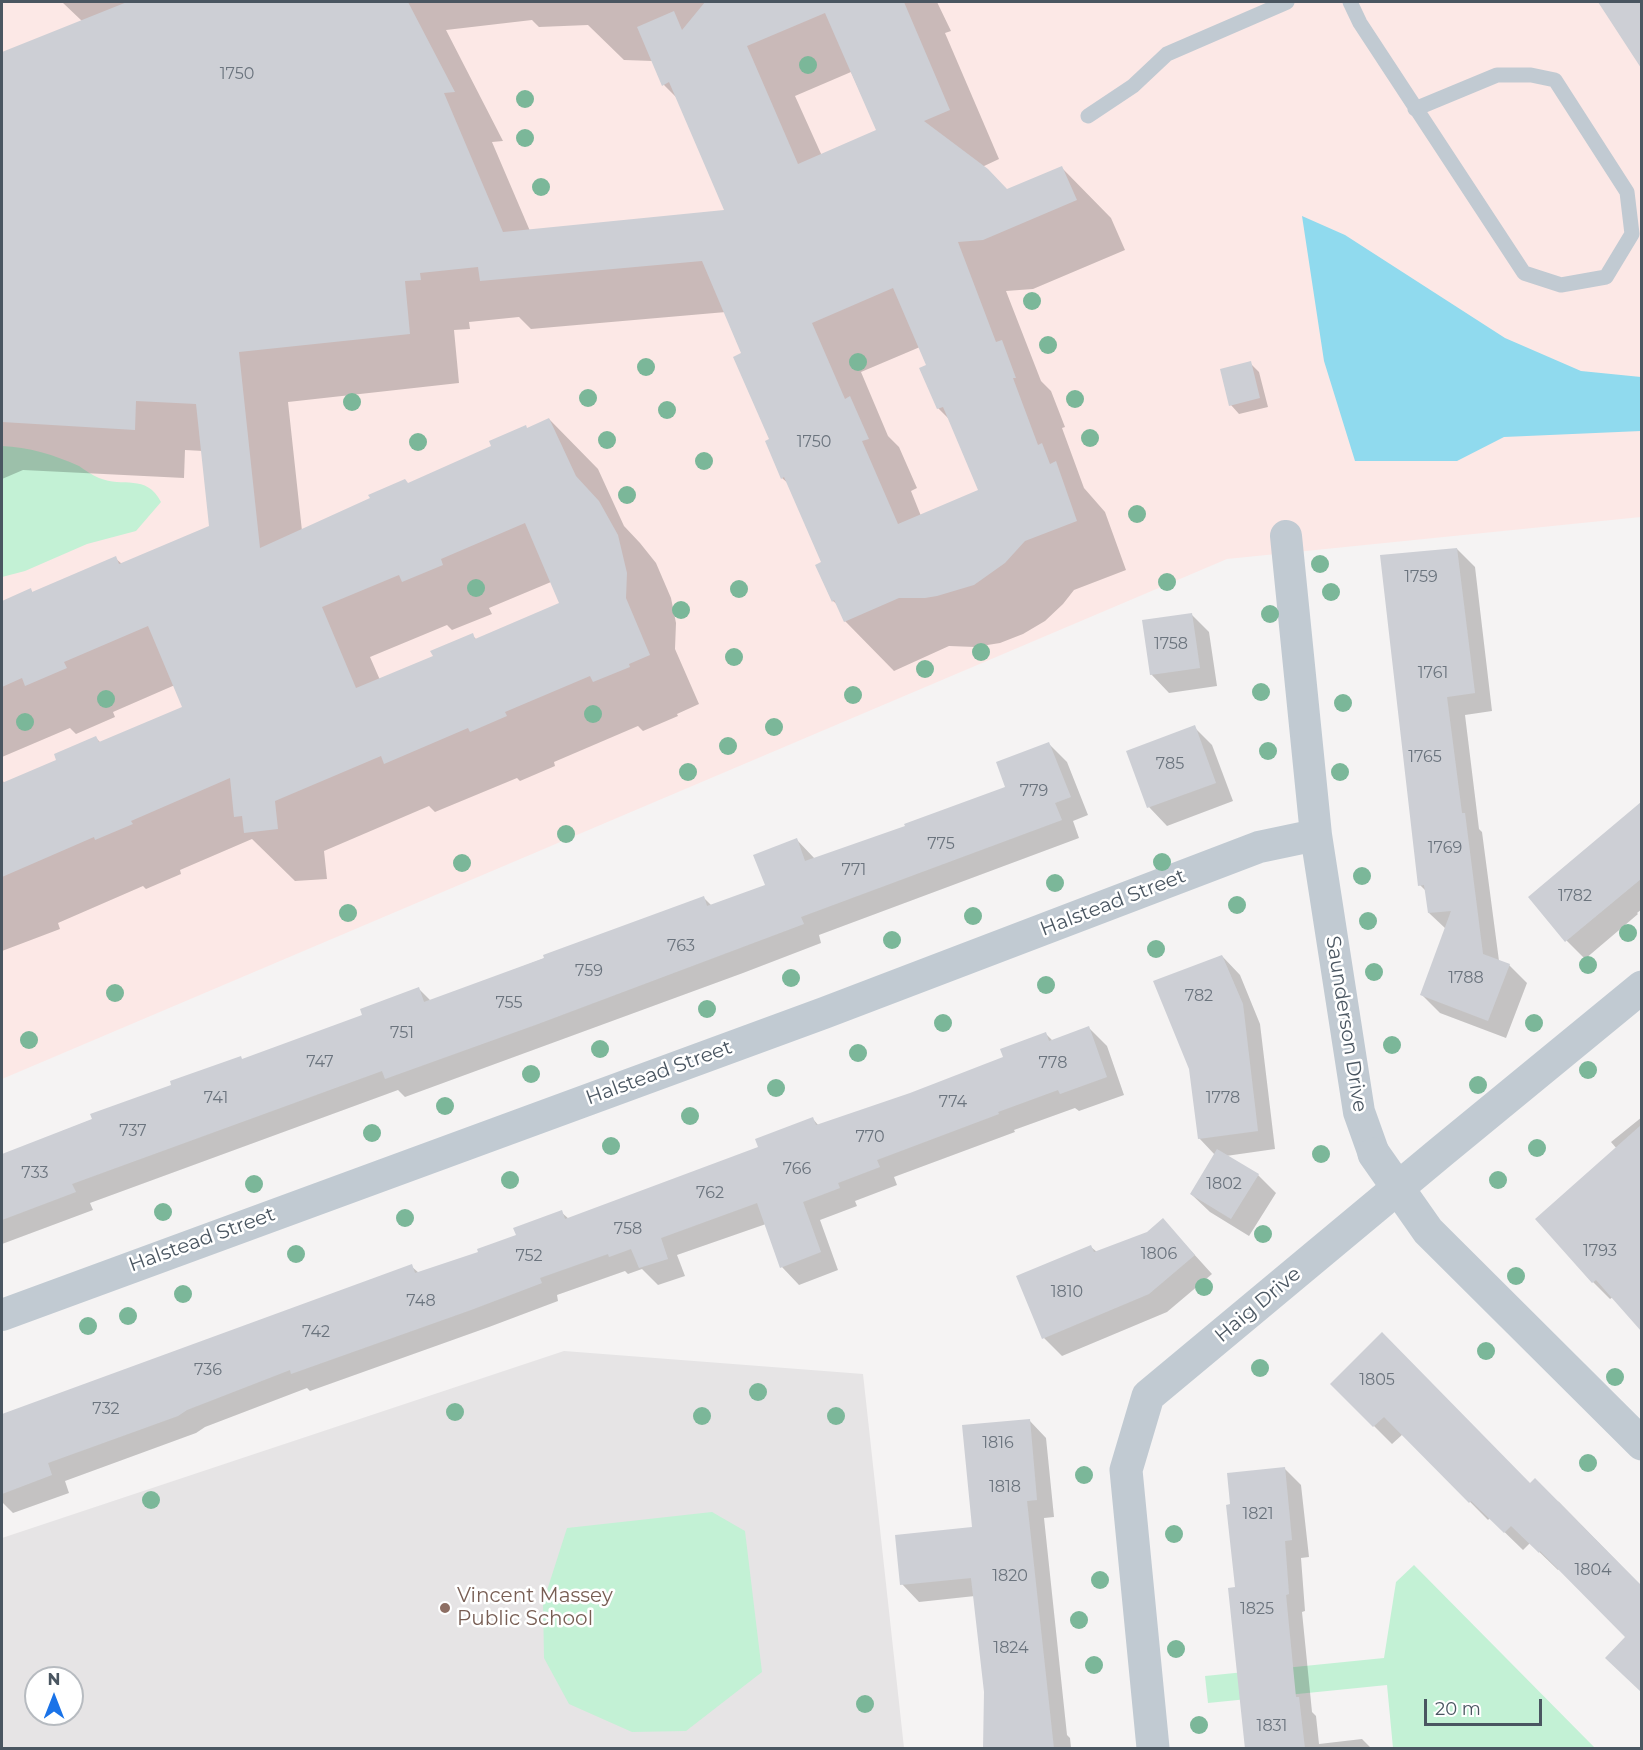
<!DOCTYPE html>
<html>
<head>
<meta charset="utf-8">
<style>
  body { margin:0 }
  #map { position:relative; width:1643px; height:1750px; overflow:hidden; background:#f5f3f3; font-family:Montserrat,sans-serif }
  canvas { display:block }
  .frame { position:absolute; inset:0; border:3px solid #4a5661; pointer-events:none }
  .north { position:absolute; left:24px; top:1666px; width:60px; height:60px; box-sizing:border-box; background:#fff; border:2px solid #b7bbc0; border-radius:50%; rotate:0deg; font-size:16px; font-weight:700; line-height:24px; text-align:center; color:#4a5661 }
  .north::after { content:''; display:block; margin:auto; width:21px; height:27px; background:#1a73e8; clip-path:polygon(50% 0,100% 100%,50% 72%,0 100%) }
  .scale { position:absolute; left:1424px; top:1699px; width:118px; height:27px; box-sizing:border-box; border:3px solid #4a5661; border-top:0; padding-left:8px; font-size:18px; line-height:21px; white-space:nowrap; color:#4a5661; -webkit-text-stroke:4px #fff; paint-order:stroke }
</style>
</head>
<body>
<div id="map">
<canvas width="1643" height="1750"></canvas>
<div class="frame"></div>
<div class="north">N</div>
<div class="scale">20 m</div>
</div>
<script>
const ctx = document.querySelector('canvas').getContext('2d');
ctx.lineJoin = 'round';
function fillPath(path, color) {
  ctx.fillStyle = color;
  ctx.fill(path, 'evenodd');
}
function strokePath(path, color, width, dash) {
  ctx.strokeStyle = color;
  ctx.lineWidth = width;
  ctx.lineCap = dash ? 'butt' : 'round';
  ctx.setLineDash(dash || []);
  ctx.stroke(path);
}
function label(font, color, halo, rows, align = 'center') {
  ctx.font = font + ' Montserrat,sans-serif';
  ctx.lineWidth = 5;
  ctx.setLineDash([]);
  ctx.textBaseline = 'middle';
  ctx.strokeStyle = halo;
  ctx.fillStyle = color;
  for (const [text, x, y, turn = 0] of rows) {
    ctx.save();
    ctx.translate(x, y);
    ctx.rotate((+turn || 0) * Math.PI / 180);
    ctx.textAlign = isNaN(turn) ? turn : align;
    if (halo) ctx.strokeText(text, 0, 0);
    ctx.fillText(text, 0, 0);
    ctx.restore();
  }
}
fillPath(new Path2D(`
  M564 1351 863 1374 904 1748H2V1538ZM36 1678H72V1714H36Z`), '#e6e4e5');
fillPath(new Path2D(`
  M2 2H1641V517L1227 559 2 1079Z`), '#fce8e6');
fillPath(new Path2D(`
  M2 446C28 447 55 455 79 466 85 470 92 475 99 478 123 488 146 473 161 502L136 531 87 544 25 571 2 577Z
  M712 1512 745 1531 762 1672 686 1731 632 1732 569 1704 544 1658 543 1603 567 1528Z
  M1414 1565 1595 1748H1393L1387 1685 1208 1703 1205 1676 1384 1658 1396 1582Z`), '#c3f1d5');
fillPath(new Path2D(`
  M1302 216 1345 235 1505 338 1581 371 1641 377V431L1504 437 1457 461H1355L1324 361Z`), '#90daee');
fillPath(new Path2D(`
  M62 2H704V4L707 2H937L951 31 945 33 999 159 982 167 1007 190 1062 168 1111 218 1125 250 1033 289 1006 291 1041 381 1051 391 1065 427 1062 428 1084 488 1105 512 1126 570 1074 590 1063 604 1045 621 1023 634 1000 643 975 647 949 646 894 671 845 621 839 606 833 601 823 563 790 485 782 478 743 353 726 312 531 329 519 317 469 322 470 329 454 330 459 383 288 402 302 531 493 447 549 419 598 469 624 526 640 543 656 563 671 598 676 623 675 649 699 704 677 714 678 716 643 731 638 726 554 762 555 766 520 781 517 778 435 812 429 806 324 851 327 879 295 881 252 839 180 870 181 874 146 889 143 886 58 923 60 929 2 951V779L4 783 58 761 96 738 101 743 184 707 175 685 113 712 115 717 76 734 70 728 2 757V603L31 590 33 593 115 558 122 564 211 527 203 451 185 450 184 478 23 470 2 479V54L82 21ZM532 20 539 27 588 25 624 60 653 61 664 85 677 98 726 212 530 231 492 142 503 141 446 30ZM851 72 878 131 822 156 795 96ZM920 347 928 365 938 408 950 420 980 491 921 516 911 491 917 488 899 447 888 436 861 372ZM551 582 561 604 477 640 472 635 435 657 380 680 370 657 447 625 452 630 492 614 489 608Z
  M1600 2H1642V65Z
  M1250 363 1259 372 1268 407 1239 414 1231 405Z
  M1457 549 1475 567 1492 711 1465 715 1479 829 1482 832 1499 961 1509 965 1527 983 1506 1038 1440 1013 1422 995 1446 929 1429 913 1427 892 1420 885Z
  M1191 614 1209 632 1217 686 1169 693 1151 674Z
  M1194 727 1212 745 1233 801 1167 826 1149 807 1128 752Z
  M1049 744 1067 762 1088 815 1073 821 1079 838 819 935 821 943 743 973 405 1097 398 1090 90 1203 93 1210 2 1244V1155L243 1060 364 1015 419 989 431 1001 704 898 712 906 766 886 797 840 815 859 907 827 1007 787Z
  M1642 803V909L1637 913 1638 914 1585 959 1567 941 1530 897Z
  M1222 956 1240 975 1260 1024 1275 1149 1226 1156 1258 1175 1276 1193 1249 1236 1210 1212 1191 1194 1215 1155 1199 1138 1191 1069Z
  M1089 1028 1107 1046 1124 1095 1079 1111 1075 1108 1014 1130 1015 1132 894 1177 897 1185 855 1201 857 1206 820 1220 838 1270 799 1285 782 1267 766 1224 677 1255 685 1276 658 1285 642 1269 628 1274 625 1271 557 1295 558 1301 489 1327 310 1391 307 1388 205 1427 196 1433 65 1481 69 1493 13 1513 2 1502V1415L411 1266 419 1273 480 1253 518 1236 561 1212 569 1219 760 1148 813 1119 819 1126 910 1094 1005 1058 1046 1034 1053 1041Z
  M1642 1117V1328L1613 1297 1610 1299 1593 1282 1617 1149 1611 1142Z
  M1163 1220 1212 1274 1167 1312 1062 1356 1044 1338 1091 1247 1097 1252 1147 1233Z
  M1332 1384 1530 1485 1559 1502 1642 1587V1691L1626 1676 1627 1637 1559 1569 1558 1570 1530 1543 1523 1550 1490 1518 1488 1520 1403 1434 1392 1444Z
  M1029 1420 1046 1438 1054 1517 1044 1518 1067 1735 1070 1738 1071 1748H984L986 1692 975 1596 919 1602 902 1584 974 1528Z
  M1284 1468 1301 1485 1309 1557 1301 1558 1305 1611 1302 1612 1312 1712 1316 1716 1319 1744 1362 1739 1371 1748H1246L1236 1589Z`), '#0003');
fillPath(new Path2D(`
  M127 2H408L455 92 444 93 503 232 724 210 669 82 662 86 637 27 674 11 682 30 705 2H904L950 110 924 121 988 169 1007 189 1062 166 1077 200 983 240 958 242 996 342 1002 340 1016 378H1013L1038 445 1042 443 1050 464 1056 461 1077 521 1025 541 1005 563 974 585 937 596 925 598H899L844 622 834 600 832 602 815 565 821 562 784 477 781 479 765 441 769 439 733 357 741 353 702 261 480 281 478 267 420 273 421 280 405 281 410 334 239 352 260 548 370 498 368 495 405 479 408 483 491 446 489 441 526 425 527 428 549 418 576 476 599 501 618 535 627 573 626 598 650 655 629 664 630 667 593 682 590 676 505 712 507 716 470 732 468 728 384 764 381 756 275 801 278 829 244 833 242 816 234 817 230 778 131 821 133 824 95 840 94 837 2 877V783L56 760 54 754 96 736 99 742 182 707 148 626 64 662 67 668 25 686 22 678 2 687V601L31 588 32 592 116 556 119 564 209 526 196 404 136 401 135 430 2 422V52ZM825 13 876 130 798 164 747 46ZM893 288 926 365 919 368 937 409 943 407 978 490 898 524 862 441 869 439 850 396 845 399 812 323ZM525 523 559 603 475 639 473 633 430 651 433 656 356 688 322 607 399 575 402 582 443 565 441 559Z
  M1598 2H1641V68Z
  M1251 361 1260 398 1229 406 1220 369Z
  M1457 548 1475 693 1447 697 1462 813H1465L1483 954 1510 964 1488 1021 1420 995 1451 911 1428 913 1424 885 1418 886 1380 555Z
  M1192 613 1200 668 1150 675 1142 620Z
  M1195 725 1216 783 1147 808 1126 751Z
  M1049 742 1071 797 1055 803 1062 820 801 917 804 924 538 1024 385 1079 382 1071 72 1184 76 1192 2 1220V1154L92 1119 90 1114 171 1085 170 1081 241 1056 242 1059 362 1015 360 1009 419 987 424 1002 544 958 543 955 704 896 707 906 765 885 753 855 797 838 805 861 905 826 904 824 1005 787 996 762Z
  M1641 802V879L1565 942 1528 897Z
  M1222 955 1243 1004 1258 1131 1198 1139 1189 1069 1153 981Z
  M1089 1026 1107 1077 1060 1094 1058 1090 998 1112 999 1114 877 1160 880 1167 838 1183 840 1188 803 1202 821 1252 780 1268 757 1203 661 1238 668 1259 639 1268 631 1249 609 1257 608 1254 540 1278 542 1283 471 1310 291 1374 290 1370 187 1410 178 1416 48 1463 52 1475 2 1494V1414L412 1264 415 1273 478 1252 477 1249 516 1235 513 1228 562 1210 565 1219 758 1147 755 1139 813 1117 816 1125 910 1093 1003 1057 1000 1049 1046 1032 1049 1041Z
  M1641 1125V1331L1596 1280 1592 1283 1535 1219Z
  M1217 1149 1259 1174 1231 1219 1190 1194Z
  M1163 1218 1195 1255 1149 1294 1042 1339 1016 1276 1091 1245 1094 1252 1147 1232Z
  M1382 1332 1530 1483 1535 1478 1641 1585V1692L1605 1658 1625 1637 1540 1551 1539 1553 1511 1526 1504 1533 1471 1501 1469 1503 1384 1417 1373 1427 1330 1384Z
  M1030 1419 1037 1500 1027 1501 1054 1749H983L984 1692 971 1578 900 1585 895 1535 972 1527 962 1425Z
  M1285 1467 1292 1540 1285 1541 1289 1594 1286 1595 1296 1697H1299L1305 1749H1245L1228 1588 1235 1587 1226 1505 1230 1504 1227 1473Z`), '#cdcfd5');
strokePath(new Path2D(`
  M1350 2 1360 23 1524 273 1561 285 1606 277 1632 234 1627 192 1555 80 1531 75H1497L1415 109
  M1088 116 1133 86 1167 54 1287 2`), '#c1cad2', 15);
strokePath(new Path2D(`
  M1286 536 1316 835 1359 1112 1374 1154
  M2 1315 824 1013 1259 847 1316 835`), '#c1cad2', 32);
strokePath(new Path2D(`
  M1374 1154 1428 1231 1642 1444
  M1153 1748 1126 1470 1148 1396 1441 1152 1642 987`), '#c1cad2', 33);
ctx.fillStyle = '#7bb799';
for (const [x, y] of [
  [808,65],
  [525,99],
  [525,138],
  [541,187],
  [1032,301],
  [1048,345],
  [858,362],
  [646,367],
  [588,398],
  [1075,399],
  [352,402],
  [667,410],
  [1090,438],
  [607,440],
  [418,442],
  [704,461],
  [627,495],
  [1137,514],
  [1320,564],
  [1167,582],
  [476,588],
  [739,589],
  [1331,592],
  [681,610],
  [1270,614],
  [981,652],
  [734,657],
  [925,669],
  [1261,692],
  [853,695],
  [106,699],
  [1343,703],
  [593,714],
  [25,722],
  [774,727],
  [728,746],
  [1268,751],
  [688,772],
  [1340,772],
  [566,834],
  [1162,862],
  [462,863],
  [1362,876],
  [1055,883],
  [1237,905],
  [348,913],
  [973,916],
  [1368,921],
  [1628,933],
  [892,940],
  [1156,949],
  [1588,965],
  [1374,972],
  [791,978],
  [1046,985],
  [115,993],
  [707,1009],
  [943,1023],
  [1534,1023],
  [29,1040],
  [1392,1045],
  [600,1049],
  [858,1053],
  [1588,1070],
  [531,1074],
  [1478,1085],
  [776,1088],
  [445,1106],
  [690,1116],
  [372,1133],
  [611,1146],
  [1537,1148],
  [1321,1154],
  [510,1180],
  [1498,1180],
  [254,1184],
  [163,1212],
  [405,1218],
  [1263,1234],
  [296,1254],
  [1516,1276],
  [1204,1287],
  [183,1294],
  [128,1316],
  [88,1326],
  [1486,1351],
  [1260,1368],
  [1615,1377],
  [758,1392],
  [455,1412],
  [702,1416],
  [836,1416],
  [1588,1463],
  [1084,1475],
  [151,1500],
  [1174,1534],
  [1100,1580],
  [1079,1620],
  [1176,1649],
  [1094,1665],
  [865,1704],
  [1199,1725]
]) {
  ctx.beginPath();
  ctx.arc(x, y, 9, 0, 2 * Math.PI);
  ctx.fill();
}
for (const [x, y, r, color] of [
  [445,1608,6,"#8d6e63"]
]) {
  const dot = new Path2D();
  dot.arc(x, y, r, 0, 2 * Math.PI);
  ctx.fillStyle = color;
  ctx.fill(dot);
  strokePath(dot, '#fff', 2);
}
label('16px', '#6b747e', null, [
  ["1750",237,74],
  ["1750",814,442],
  ["1759",1421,577],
  ["1758",1171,644],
  ["1761",1433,673],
  ["1765",1425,757],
  ["785",1170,764],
  ["779",1034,791],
  ["775",941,844],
  ["1769",1445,848],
  ["771",854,870],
  ["1782",1575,896],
  ["763",681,946],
  ["759",589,971],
  ["1788",1466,978],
  ["782",1199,996],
  ["755",509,1003],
  ["751",402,1033],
  ["747",320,1062],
  ["778",1053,1063],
  ["741",216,1098],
  ["1778",1223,1098],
  ["774",953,1102],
  ["737",133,1131],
  ["770",870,1137],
  ["766",797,1169],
  ["733",35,1173],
  ["1802",1224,1184],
  ["762",710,1193],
  ["758",628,1229],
  ["1793",1600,1251],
  ["1806",1159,1254],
  ["752",529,1256],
  ["1810",1067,1292],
  ["748",421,1301],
  ["742",316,1332],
  ["736",208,1370],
  ["1805",1377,1380],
  ["732",106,1409],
  ["1816",998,1443],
  ["1818",1005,1487],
  ["1821",1258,1514],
  ["1804",1593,1570],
  ["1820",1010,1576],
  ["1825",1257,1609],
  ["1824",1011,1648],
  ["1831",1272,1726]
]);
label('20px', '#4a5661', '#fff', [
  ["Halstead Street",1113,903,-21],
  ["Saunderson Drive",1346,1024,81],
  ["Halstead Street",659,1073,-20],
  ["Halstead Street",202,1240,-20],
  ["Haig Drive",1258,1305,-40]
]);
label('20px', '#785e54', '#fff', [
  ["Vincent Massey",457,1596],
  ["Public School",457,1619]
], 'left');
</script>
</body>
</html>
